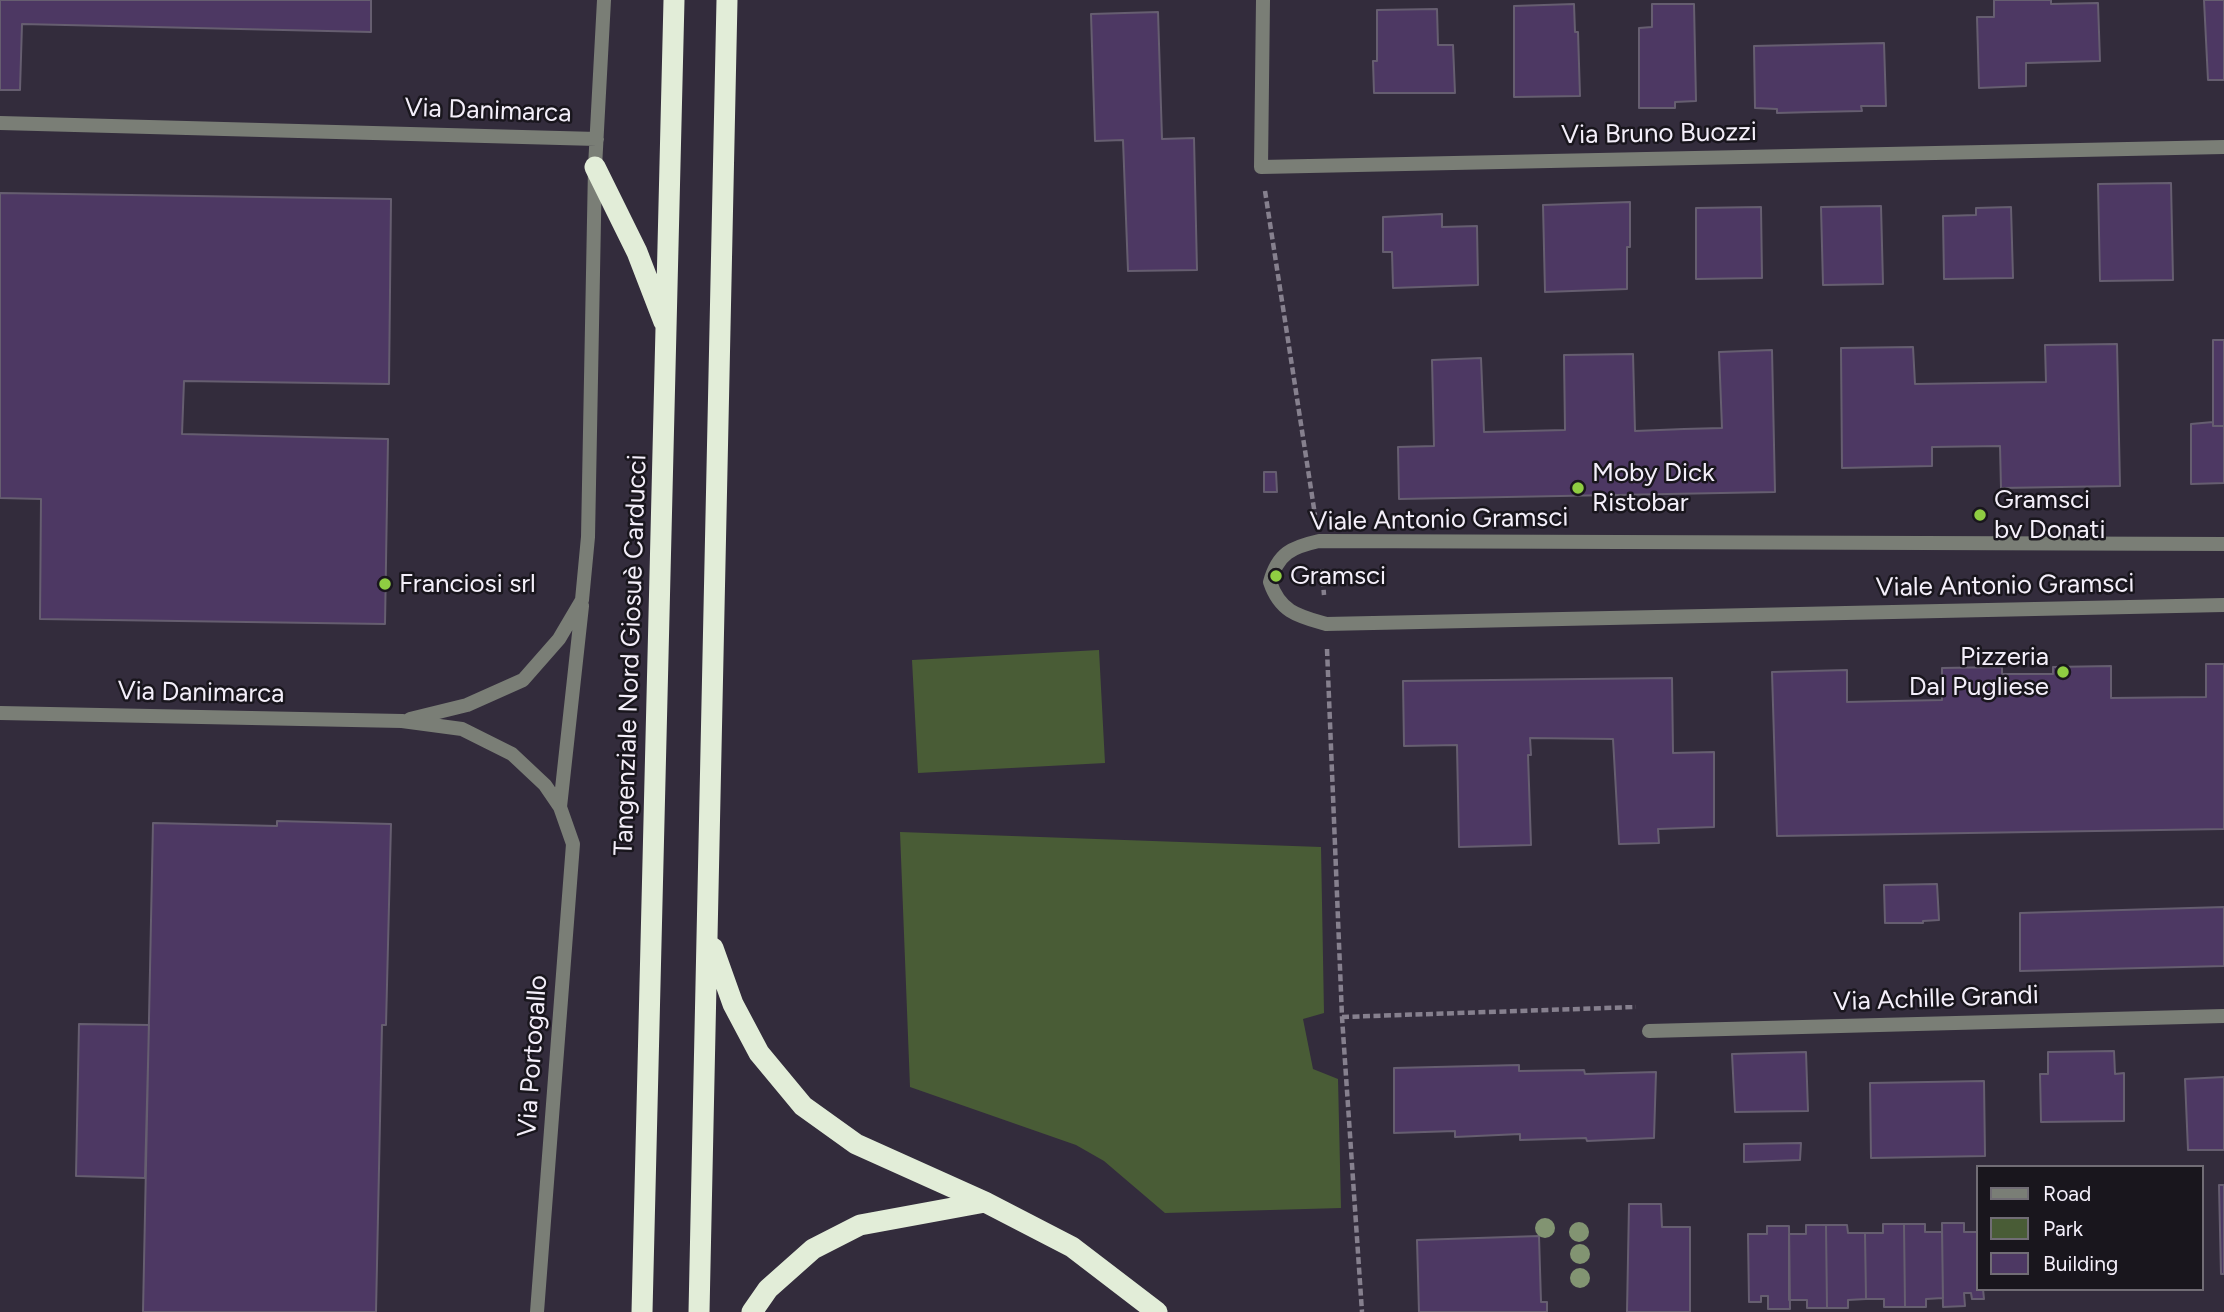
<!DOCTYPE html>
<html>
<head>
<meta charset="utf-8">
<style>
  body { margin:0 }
  #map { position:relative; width:2224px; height:1312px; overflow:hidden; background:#332c3c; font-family:Figtree,sans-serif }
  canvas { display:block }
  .legend { position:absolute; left:1976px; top:1165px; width:228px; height:126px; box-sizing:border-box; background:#19161d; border:2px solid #716d75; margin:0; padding:9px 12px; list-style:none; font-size:21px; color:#f4effa }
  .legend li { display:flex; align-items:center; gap:14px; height:35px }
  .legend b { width:35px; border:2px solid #716d75 }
</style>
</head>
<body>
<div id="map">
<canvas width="2224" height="1312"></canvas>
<ul class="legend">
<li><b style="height:9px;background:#7a7e76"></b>Road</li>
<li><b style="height:19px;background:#495c36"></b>Park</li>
<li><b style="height:19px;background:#4d3863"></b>Building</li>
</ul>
</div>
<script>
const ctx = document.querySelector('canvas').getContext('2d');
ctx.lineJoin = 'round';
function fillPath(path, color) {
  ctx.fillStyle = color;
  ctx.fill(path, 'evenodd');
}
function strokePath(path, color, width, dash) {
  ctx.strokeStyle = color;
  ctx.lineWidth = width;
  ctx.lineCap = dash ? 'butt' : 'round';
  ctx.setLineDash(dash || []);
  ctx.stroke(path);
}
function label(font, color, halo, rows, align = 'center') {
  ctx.font = font + ' Figtree,sans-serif';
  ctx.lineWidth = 5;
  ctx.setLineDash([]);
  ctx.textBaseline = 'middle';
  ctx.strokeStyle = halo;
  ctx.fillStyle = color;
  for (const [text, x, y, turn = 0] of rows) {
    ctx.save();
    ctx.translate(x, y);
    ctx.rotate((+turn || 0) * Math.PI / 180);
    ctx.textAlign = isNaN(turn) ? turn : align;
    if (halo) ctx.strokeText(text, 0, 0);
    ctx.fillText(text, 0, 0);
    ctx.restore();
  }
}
fillPath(new Path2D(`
  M1099 650 1105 763 918 773 912 660Z
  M900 832 1321 847 1324 1013 1303 1019 1313 1069 1338 1079 1341 1208 1165 1213 1104 1161 1076 1145 910 1087Z`), '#495c36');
const building = new Path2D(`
  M0 0H371V32L22 24 20 90H0Z
  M1994 0H2051V4L2098 3 2100 61 2026 63V86L1979 88 1977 17H1994Z
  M2204 0H2224V80H2208Z
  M1574 4 1575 32H1578L1580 96 1514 97V6Z
  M1652 4H1694L1696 101 1675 102V108H1639V28L1652 27Z
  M1437 9 1438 45H1453L1455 93H1374L1373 61H1377V10Z
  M1158 12 1162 139 1194 138 1197 270 1128 271 1123 140 1095 141 1091 14Z
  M1884 43 1886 106H1861L1862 111 1814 112 1777 113V109L1755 108 1754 46Z
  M2171 183 2173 280 2100 281 2098 184Z
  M0 193 391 199 389 384 184 381 182 434 388 439 385 624 40 619 41 499 0 498Z
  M1630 202V247H1627V289L1545 292 1543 205Z
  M1881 206 1883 284 1823 285 1821 207Z
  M1761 207 1762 278 1696 279V208Z
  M2011 207 2013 278 1944 279 1943 216 1976 215V208Z
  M1442 214V227L1477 226 1478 285 1393 288 1392 252H1383V217Z
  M2213 340H2224V426H2213Z
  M2117 344 2120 486 2001 488 2000 446 1932 447V466L1842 468 1841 348 1913 347 1915 384 2046 382 2045 345Z
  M1772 350 1775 492 1399 499 1398 447 1434 446 1432 360 1481 358 1484 432 1565 430 1564 355 1633 354 1635 431 1684 429 1722 428 1719 352Z
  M2213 422V426H2224V483L2191 484V424Z
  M1264 472H1276L1277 492H1264Z
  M2206 664H2224V829L1777 836 1772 672 1847 670V702L1942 700V668L2002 667V674H2053V667L2111 666V698L2206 697Z
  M1672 678 1673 753 1714 752V827L1658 829 1659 843 1619 844 1613 739 1530 738 1531 755H1528L1531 845 1459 847 1457 745 1404 746 1403 681Z
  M277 821 391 824 386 1025H382L376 1312H143L153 823 277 826Z
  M1937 884 1939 920 1923 921V923H1885L1884 885Z
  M2224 907V966L2020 971V913Z
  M79 1024 149 1025 145 1178 76 1176Z
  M2114 1051 2115 1074 2124 1073V1121L2041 1122 2040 1074H2048V1052Z
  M1806 1052 1808 1111 1735 1112 1732 1054Z
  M1519 1065V1071L1584 1070 1585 1074 1656 1072 1654 1138 1587 1141 1586 1138 1520 1140V1134L1455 1137V1131L1394 1133V1068Z
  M2224 1077V1150H2188L2185 1079Z
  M1984 1081 1985 1156 1871 1158 1870 1083Z
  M1801 1143 1800 1160 1744 1162V1144Z
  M2219 1185H2224V1274H2221Z
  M1629 1204H1661L1662 1227H1690V1312H1627Z
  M1942 1223H1964V1232H1977V1289H1983L1984 1299H1972L1971 1293H1964L1965 1306 1943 1307Z
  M1883 1224H1904L1905 1307H1884V1299H1866L1865 1233H1883Z
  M1904 1224H1925V1232H1942L1943 1298 1926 1299V1307H1905Z
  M1806 1225H1826L1827 1308H1807V1300H1789V1234H1806Z
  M1826 1225H1847L1848 1233H1865L1866 1299 1848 1300V1308H1827Z
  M1767 1226H1789L1790 1309H1768V1296H1761V1302H1749L1748 1234H1767Z
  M1539 1236 1541 1302H1547V1312H1419L1417 1240Z`);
fillPath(building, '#4d3863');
strokePath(building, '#665e70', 2);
strokePath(new Path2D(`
  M1265 191 1315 515
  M1322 569 1324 595
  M1327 649 1342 1017 1362 1312
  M1342 1017 1636 1007`), '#86808e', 4.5, [7, 3.5]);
strokePath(new Path2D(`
  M1263 0 1261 167 2224 147
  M0 123 597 139
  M2224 544 1319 541C1292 547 1278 553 1270 582 1280 612 1298 616 1326 624L2224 605
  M0 713 402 721 462 729 512 754 545 785 560 807 573 844 537 1312
  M410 719 467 705 523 680 559 639 582 600 588 537 595 167 604 0
  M560 807 582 606
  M1649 1031 2224 1016`), '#7a7e76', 14);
strokePath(new Path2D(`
  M595 167 637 252 664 322
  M713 948 733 1004 759 1053 803 1106 856 1144 985 1202 1072 1247 1157 1312
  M642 1312 674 0
  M699 1312 727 0
  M752 1312 768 1289 813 1249 860 1225 985 1202`), '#e2edd8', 21);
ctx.fillStyle = '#829472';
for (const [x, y] of [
  [1545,1228],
  [1579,1232],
  [1580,1254],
  [1580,1278]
]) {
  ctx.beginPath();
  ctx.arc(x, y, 10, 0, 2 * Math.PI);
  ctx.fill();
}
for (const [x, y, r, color] of [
  [1578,488,7,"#8fcd42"],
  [1980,515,7,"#8fcd42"],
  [1276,576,7,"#8fcd42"],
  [385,584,7,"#8fcd42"],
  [2063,672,7,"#8fcd42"]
]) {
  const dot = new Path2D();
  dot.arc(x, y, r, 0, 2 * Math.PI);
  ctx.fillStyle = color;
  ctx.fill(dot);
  strokePath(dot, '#19161d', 2.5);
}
label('26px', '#f4effa', '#19161d', [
  ["Via Danimarca",488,111,2],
  ["Via Bruno Buozzi",1659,134,-1],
  ["Viale Antonio Gramsci",1439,520,-1],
  ["Viale Antonio Gramsci",2005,586,-1],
  ["Tangenziale Nord Giosuè Carducci",631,655,-88],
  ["Via Danimarca",201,693,1],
  ["Via Achille Grandi",1936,999,-2],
  ["Via Portogallo",533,1056,-86]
]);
label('26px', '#f4effa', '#19161d', [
  ["Moby Dick",1592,473],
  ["Ristobar",1592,503],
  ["Gramsci",1994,500],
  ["bv Donati",1994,530],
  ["Gramsci",1290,576],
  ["Franciosi srl",399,584],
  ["Pizzeria",2049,657,"right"],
  ["Dal Pugliese",2049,687,"right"]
], 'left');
</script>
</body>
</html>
